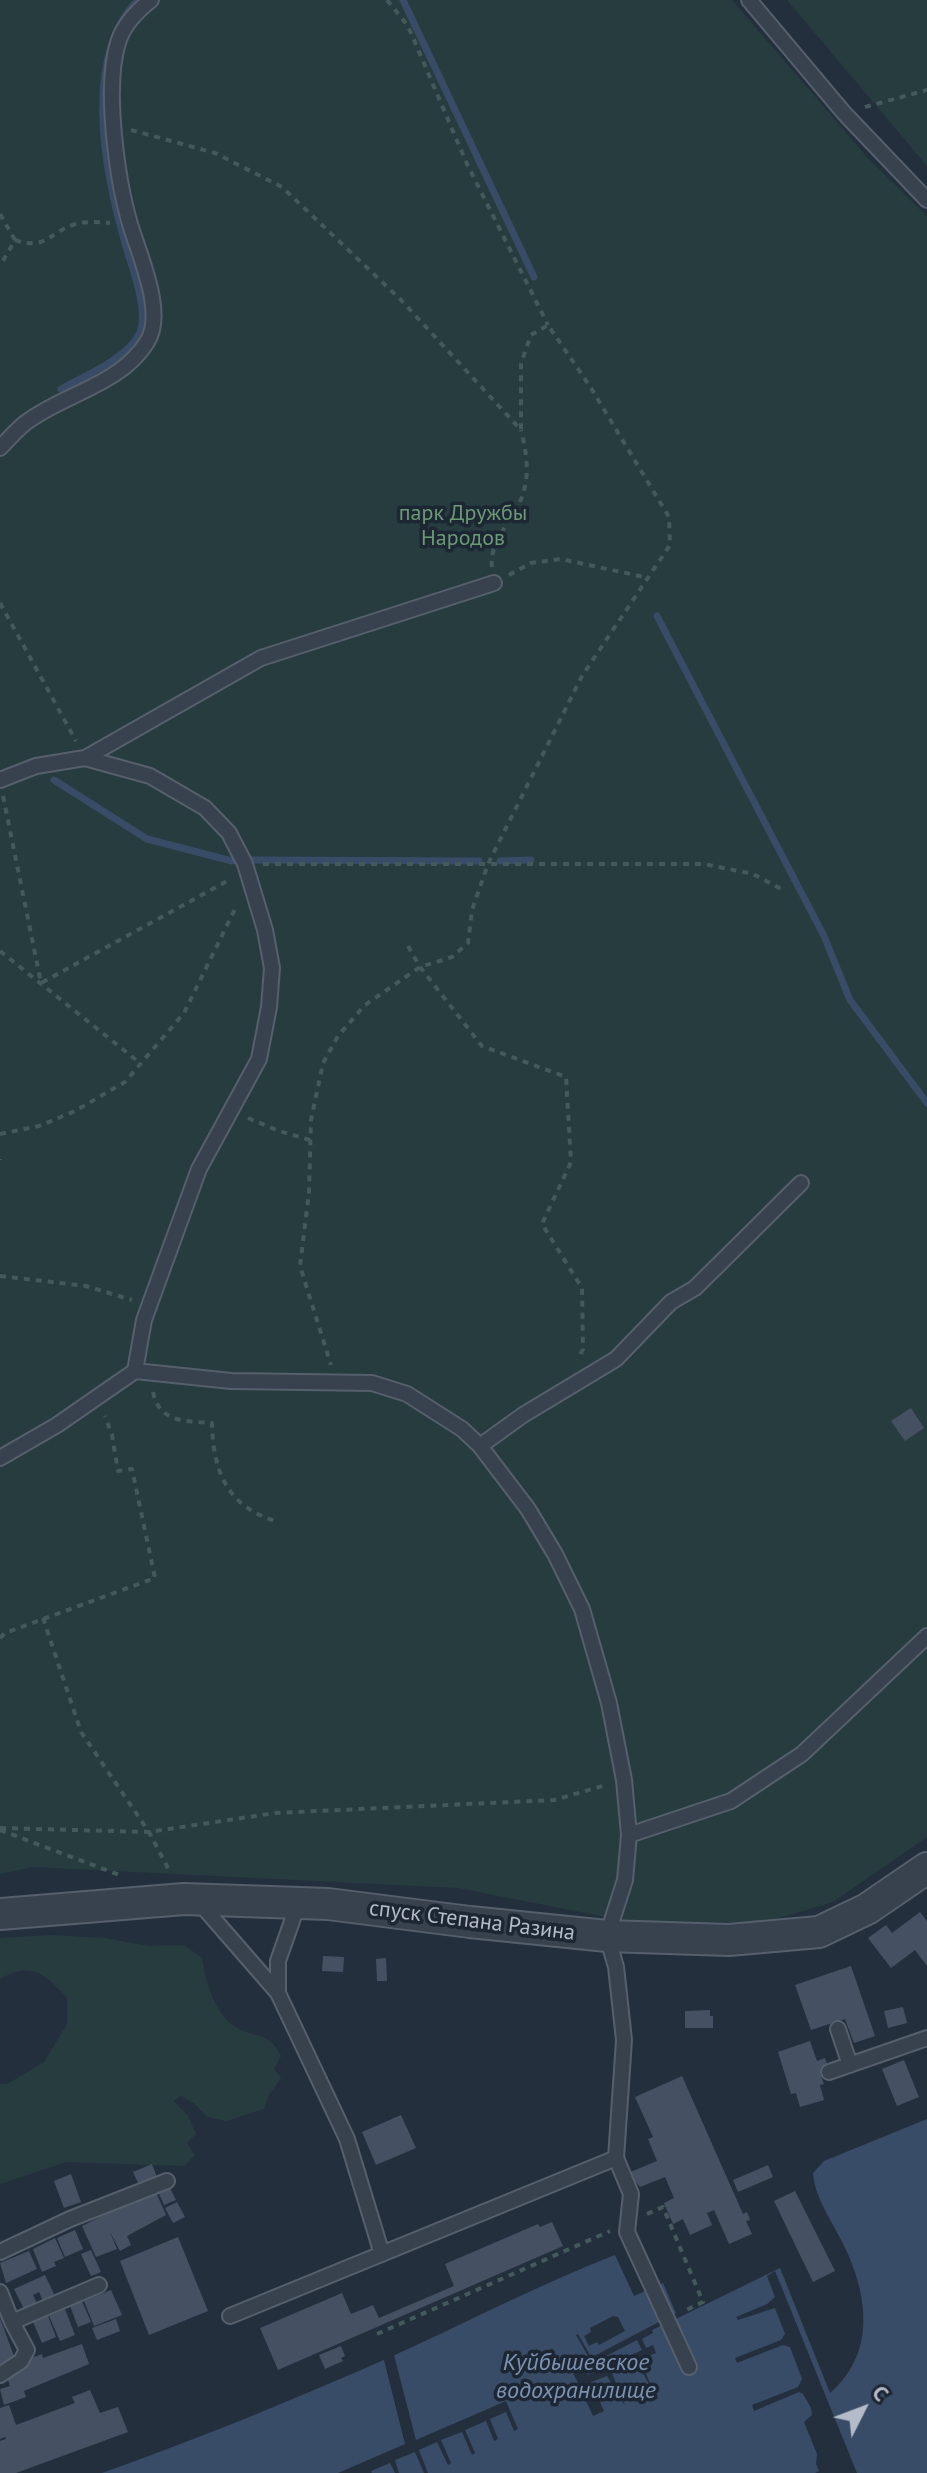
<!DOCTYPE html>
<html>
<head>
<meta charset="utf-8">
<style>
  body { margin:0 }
  #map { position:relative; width:927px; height:2473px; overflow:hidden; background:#242f3e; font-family:"PT Sans",sans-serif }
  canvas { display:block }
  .north { position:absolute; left:823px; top:2369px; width:80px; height:80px; -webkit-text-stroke:6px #1d2633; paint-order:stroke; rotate:48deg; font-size:22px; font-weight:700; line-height:32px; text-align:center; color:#b4bcc9 }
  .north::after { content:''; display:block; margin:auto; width:28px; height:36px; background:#b4bcc9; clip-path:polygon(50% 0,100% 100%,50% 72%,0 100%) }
</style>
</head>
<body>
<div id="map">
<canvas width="927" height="2473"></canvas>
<div class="north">С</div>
</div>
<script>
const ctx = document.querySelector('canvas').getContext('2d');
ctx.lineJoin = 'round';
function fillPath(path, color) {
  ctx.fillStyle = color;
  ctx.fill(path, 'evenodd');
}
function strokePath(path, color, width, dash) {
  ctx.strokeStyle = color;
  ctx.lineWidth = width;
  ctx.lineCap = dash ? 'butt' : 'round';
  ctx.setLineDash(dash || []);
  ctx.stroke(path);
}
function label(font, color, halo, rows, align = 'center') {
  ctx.font = font + ' "PT Sans",sans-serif';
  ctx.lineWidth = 7;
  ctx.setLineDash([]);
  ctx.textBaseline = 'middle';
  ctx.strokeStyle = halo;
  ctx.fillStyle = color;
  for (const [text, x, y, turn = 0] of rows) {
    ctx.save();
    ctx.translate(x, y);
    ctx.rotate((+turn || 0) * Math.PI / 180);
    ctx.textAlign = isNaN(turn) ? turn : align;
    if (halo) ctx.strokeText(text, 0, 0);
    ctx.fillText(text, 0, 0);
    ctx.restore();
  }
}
fillPath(new Path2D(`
  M0 0H732L868 158 927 216V1837L833 1902 766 1922 641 1924 458 1888 33 1867 0 1874Z
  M787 0H927V166Z
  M49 1935 105 1938 148 1946 184 1945 202 1958C205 1979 213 2008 230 2023 250 2040 268 2028 281 2056L274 2069 281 2078 269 2095 264 2109 227 2121 207 2117 195 2104 181 2096 174 2101 188 2116 196 2134 187 2143 195 2155 184 2166 66 2162 0 2184V2084H7L44 2062 67 2024V1998C44 1974 33 1961 0 1979V1938Z`), '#263c3f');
fillPath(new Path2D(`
  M927 2119V2473H102C198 2439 293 2400 386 2359 462 2325 537 2285 615 2255L634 2296 663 2283 678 2318 780 2268 830 2393C874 2355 869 2301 847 2252 836 2226 815 2201 813 2173L824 2161Z`), '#394c67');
fillPath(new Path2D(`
  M775 2271 857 2473H815L819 2471 816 2464 817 2454 804 2422 812 2415 811 2408 803 2394 799 2392 754 2411 752 2405 798 2387 802 2379 790 2347 783 2345 737 2363 735 2358 781 2340 785 2334 775 2308 738 2320 736 2317 767 2304 775 2297 767 2276Z
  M676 2313 678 2318 652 2330 653 2333 642 2339 646 2348 653 2345 656 2353 642 2359 643 2367 654 2392 636 2362 612 2373 625 2406 607 2376 591 2382 604 2411 593 2416 570 2366 581 2361 588 2375 642 2350 637 2340 595 2362 591 2361 576 2335 578 2334 590 2355 594 2356Z
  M613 2316 618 2317 625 2331 599 2345 597 2342 589 2346 584 2336 591 2332 590 2328Z
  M393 2351 416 2440 506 2401 518 2429 514 2431 506 2412 490 2419 498 2439 494 2441 486 2421 465 2430 475 2453 472 2455 462 2432 441 2440 451 2463 448 2465 437 2442 419 2450 428 2473H424L415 2452 395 2460 399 2473H395L390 2463 371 2471 372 2473H338L405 2444 383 2356Z`), '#242f3e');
strokePath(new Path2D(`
  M403 0 534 277
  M61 389C84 376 129 358 140 332 149 309 131 266 125 243 105 174 82 58 137 1
  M657 616 824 936 850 1000 927 1103
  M54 780 147 839 232 861
  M250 860 479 861
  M500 861 531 860`), '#394c67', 7);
fillPath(new Path2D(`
  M911 1408 924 1428 905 1441 891 1421Z
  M920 1912 927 1921V1966L915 1950 891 1968 868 1938 886 1925 892 1933Z
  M323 1956 344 1957 343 1972 322 1971Z
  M386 1958 387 1981H377L376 1959Z
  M851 1966 875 2036 854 2043 845 2019 811 2030 795 1985Z
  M903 2007 907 2023 888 2028 884 2011Z
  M710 2010V2016H713V2028H685V2011Z
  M810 2041 817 2061 825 2058 829 2070 820 2073 824 2084 820 2085 824 2100 800 2107 796 2093 791 2094 778 2052Z
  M904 2060 919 2097 897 2106 882 2069Z
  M682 2076 743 2214 747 2212 750 2220 746 2221 752 2234 729 2244 714 2210 707 2213 712 2225 690 2235 683 2219 673 2224 664 2203 674 2198 665 2177 640 2187 628 2173 657 2161 648 2139 653 2137 635 2097Z
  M401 2115 416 2148 376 2165 362 2132Z
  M152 2164 157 2177 139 2185 133 2172Z
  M768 2165 773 2177 738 2192 733 2180Z
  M71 2174 81 2202 64 2208 54 2181Z
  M168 2184 176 2200 164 2205 157 2189Z
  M155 2190 166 2215 127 2236 131 2245 120 2251 110 2232 117 2249 96 2257 82 2226Z
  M795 2191 835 2271 813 2282 774 2201Z
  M177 2202 185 2217 173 2223 165 2208Z
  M552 2222 563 2246 278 2370 260 2328 342 2293 351 2314 373 2305 379 2318 454 2286 445 2264 538 2224 540 2227Z
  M75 2230 83 2249 65 2257 57 2238Z
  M178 2237 208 2311 149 2335 120 2261Z
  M55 2238 64 2258 54 2262 56 2266 42 2272 33 2249Z
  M91 2250 101 2272 91 2276 81 2254Z
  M29 2251 37 2269 6 2283 0 2263Z
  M45 2275 55 2296 43 2301 39 2292 33 2295 38 2305 25 2311 14 2289Z
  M111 2290 122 2315 94 2326 84 2301Z
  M82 2301 91 2322 78 2327 70 2306Z
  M65 2309 75 2335 60 2341 49 2316Z
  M48 2316 56 2337 42 2343 33 2322Z
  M0 2318 15 2359 0 2365Z
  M116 2319 120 2331 97 2340 92 2328Z
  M82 2344 89 2364 24 2391 26 2397 4 2405 0 2389 10 2386 7 2377 26 2360 42 2354 43 2358Z
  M341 2346 345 2356 341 2358 343 2361 325 2369 319 2355Z
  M90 2390 100 2413 118 2407 128 2432 16 2473H0V2441L6 2439 5 2437 0 2439V2408L9 2405 16 2425 75 2403 72 2397Z`), '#455162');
const lane = new Path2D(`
  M749 0 844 113 927 200
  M0 448C9 439 19 426 31 419 68 393 122 383 147 342 166 313 139 255 130 224 117 180 104 87 118 43 123 25 137 11 151 0
  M85 758 261 658 494 583
  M0 780 36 766 85 758 150 776 205 808 229 833 245 864 265 930 272 968 269 1007 259 1059 199 1169 144 1320 135 1371 57 1425 0 1458
  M135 1371 231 1381 372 1383 407 1394 462 1429 480 1446 528 1509 555 1554 582 1609 609 1703 624 1780 629 1835 625 1880 607 1936 616 1967 624 2040 616 2158 230 2316
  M480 1446 523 1415 616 1359 671 1302 695 1288 801 1183
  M629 1835 731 1801 802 1754 927 1636
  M198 1901 278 1993 347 2139 382 2254
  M278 1993V1961L298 1904
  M838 2029 850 2065
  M829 2072 927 2038
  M616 2158 631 2194 627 2232 689 2367
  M0 2252 70 2219 167 2181
  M0 2292 12 2322
  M0 2375 21 2361 27 2350 12 2322 99 2285`);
const street = new Path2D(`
  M0 1914 184 1899 328 1904 470 1922 607 1936 729 1940 819 1932 867 1909 927 1868`);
strokePath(lane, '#565f6c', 18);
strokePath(street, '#565f6c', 34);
strokePath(new Path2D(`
  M387 0 408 26 467 164 548 325
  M865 107 927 90
  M131 130 215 153 282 187 401 300 521 430V363L531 335 548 325 591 388 669 517 670 545 582 676 488 864 472 910 468 943 452 957 420 967 365 1005 338 1036 323 1063 311 1120 309 1192 300 1266 331 1365
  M0 214 15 240 0 266
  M15 240C47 251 50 231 76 224 87 221 99 222 110 223
  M492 567C489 543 509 524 519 504 531 479 527 455 521 430
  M509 575 531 563 561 559 649 578
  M0 603 76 741
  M3 796 41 983 231 879
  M263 864H704L753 874 783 890
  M408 946 420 967 482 1046 566 1077 571 1162 542 1224 582 1288 583 1349 578 1360
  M0 951 140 1063
  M248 1118 279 1131 310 1140
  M0 1134 39 1126 75 1111 125 1082 184 1013 237 905
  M0 1159V1160
  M0 1276 86 1286 132 1300
  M153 1392C159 1423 186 1421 212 1423 213 1473 228 1508 279 1522
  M43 1618 81 1732 149 1832 170 1872
  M0 1638 5 1633 155 1578 132 1469 118 1471 112 1435 105 1416
  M0 1828 149 1832 275 1813 554 1800 606 1785
  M0 1830 122 1876
  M647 2214 663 2207 703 2302 682 2312
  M377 2334 610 2231`), '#44595c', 4, [6, 6]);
strokePath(lane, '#38414e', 14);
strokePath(street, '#38414e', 30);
label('22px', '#6b9a76', '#1d2633', [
  ["парк Дружбы",463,514],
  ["Народов",463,539]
]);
label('22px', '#b4bcc9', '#1d2633', [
  ["спуск Степана Разина",472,1921,7]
]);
label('italic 24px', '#7c92b1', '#1d2633', [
  ["Куйбышевское",576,2363],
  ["водохранилище",576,2391]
]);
</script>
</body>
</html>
